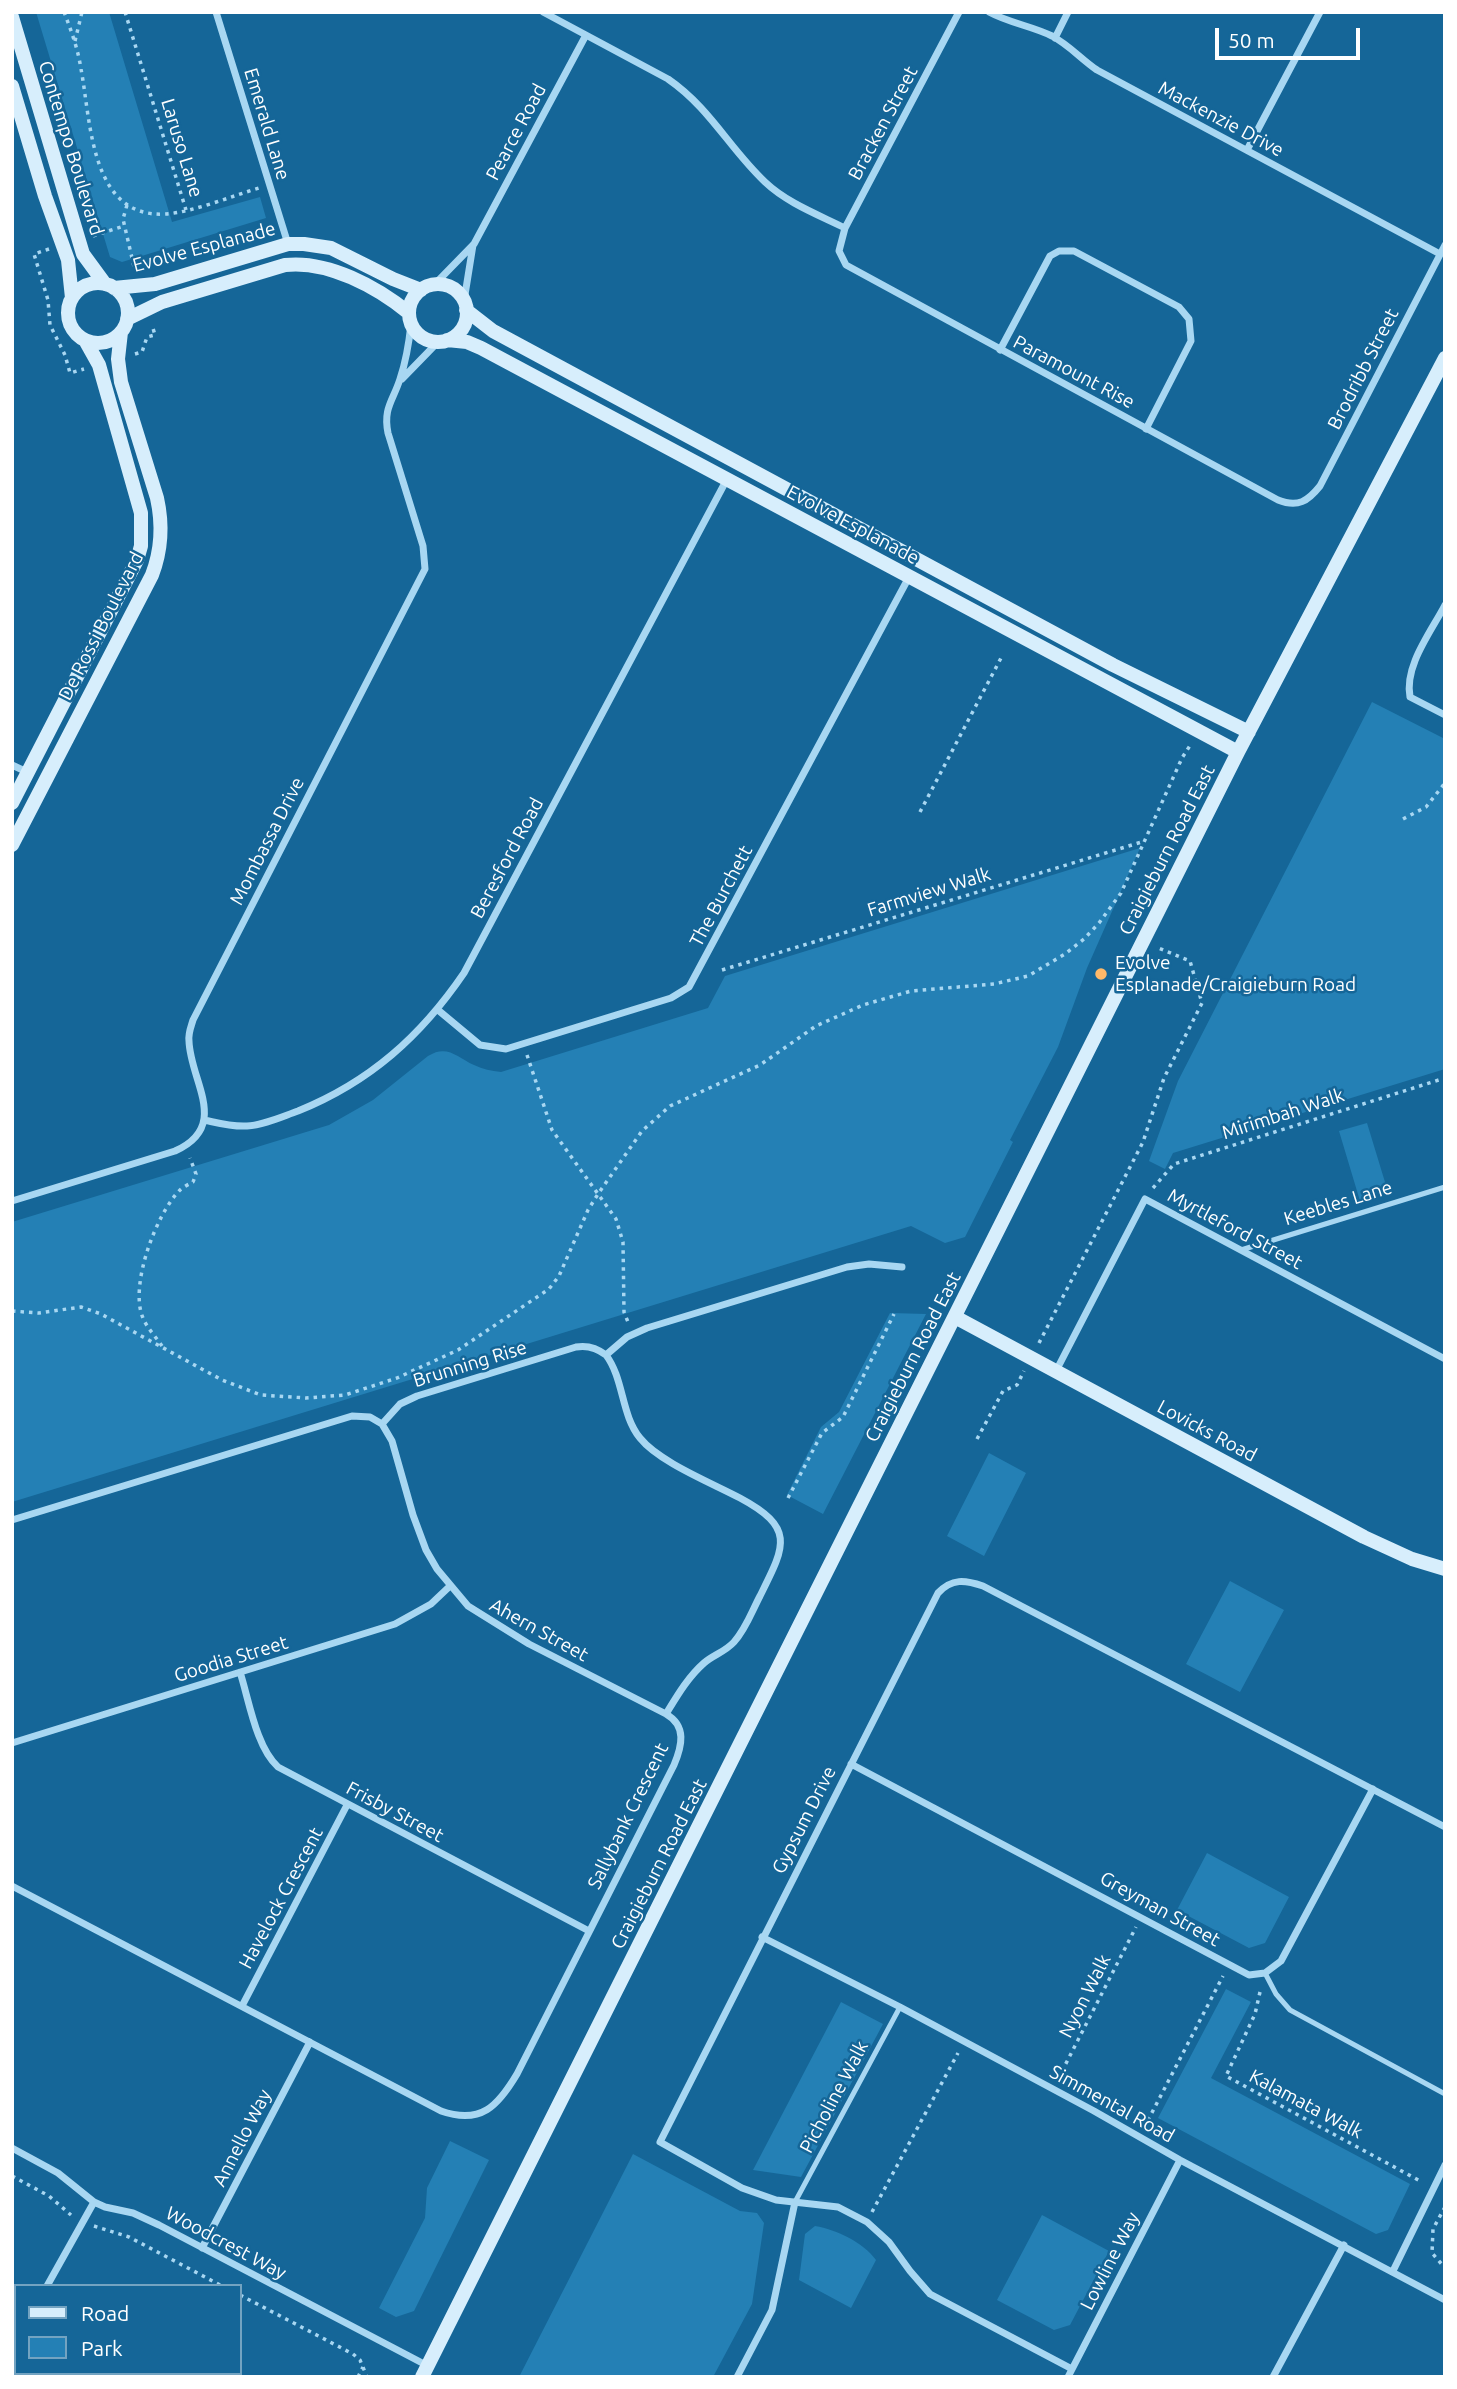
<!DOCTYPE html>
<html>
<head>
<meta charset="utf-8">
<style>
  body { margin:0 }
  #map { position:relative; width:1457px; height:2389px; overflow:hidden; background:#156698; font-family:Ubuntu,sans-serif }
  canvas { display:block }
  .frame { position:absolute; inset:0; border:14px solid #fff; pointer-events:none }
  .legend { position:absolute; left:14px; top:2284px; width:228px; height:91px; box-sizing:border-box; background:#156698; border:2px solid #73a3c1; margin:0; padding:9px 12px; list-style:none; font-size:21px; color:#fff }
  .legend li { display:flex; align-items:center; gap:14px; height:35px }
  .legend b { width:35px; border:2px solid #73a3c1 }
  .scale { position:absolute; left:1215px; top:28px; width:145px; height:32px; box-sizing:border-box; border:4px solid #fff; border-top:0; padding-left:9px; font-size:21px; line-height:24px; white-space:nowrap; color:#fff; -webkit-text-stroke:5px #156698; paint-order:stroke }
</style>
</head>
<body>
<div id="map">
<canvas width="1457" height="2389"></canvas>
<div class="frame"></div>
<ul class="legend">
<li><b style="height:9px;background:#d7eefc"></b>Road</li>
<li><b style="height:19px;background:#2480b5"></b>Park</li>
</ul>
<div class="scale">50 m</div>
</div>
<script>
const ctx = document.querySelector('canvas').getContext('2d');
ctx.lineJoin = 'round';
function fillPath(path, color) {
  ctx.fillStyle = color;
  ctx.fill(path, 'evenodd');
}
function strokePath(path, color, width, dash) {
  ctx.strokeStyle = color;
  ctx.lineWidth = width;
  ctx.lineCap = dash ? 'butt' : 'round';
  ctx.setLineDash(dash || []);
  ctx.stroke(path);
}
function label(font, color, halo, rows, align = 'center') {
  ctx.font = font + ' Ubuntu,sans-serif';
  ctx.lineWidth = 5;
  ctx.setLineDash([]);
  ctx.textBaseline = 'middle';
  ctx.strokeStyle = halo;
  ctx.fillStyle = color;
  for (const [text, x, y, turn = 0] of rows) {
    ctx.save();
    ctx.translate(x, y);
    ctx.rotate((+turn || 0) * Math.PI / 180);
    ctx.textAlign = isNaN(turn) ? turn : align;
    if (halo) ctx.strokeText(text, 0, 0);
    ctx.fillText(text, 0, 0);
    ctx.restore();
  }
}
fillPath(new Path2D(`
  M36 12H109L172 222 260 197 266 218 122 262 110 257Z
  M1372 702 1445 739V1069L1173 1153 1165 1169 1149 1161 1178 1081Z
  M1140 848 1087 968 1058 1047 1010 1140 1013 1142 965 1237 945 1243 911 1226 12 1502V1222L329 1125 373 1100 428 1056C447 1044 457 1057 474 1065 483 1069 491 1071 501 1072L708 1008 725 976Z
  M1367 1123 1388 1192 1360 1201 1339 1131Z
  M890 1313 926 1314 823 1514 787 1495 821 1427 839 1412Z
  M989 1453 1026 1473 984 1556 947 1536Z
  M1230 1581 1284 1610 1240 1692 1186 1664Z
  M1207 1853 1289 1897 1265 1943 1249 1948 1177 1910Z
  M1226 1989 1251 2002 1211 2078 1410 2184 1388 2230 1376 2234 1158 2118Z
  M841 2002 883 2024 801 2177 753 2170Z
  M450 2141 489 2160 414 2311 396 2317 379 2308 425 2218 427 2188Z
  M633 2154 740 2211 757 2213 764 2223 752 2304 713 2377H519Z
  M1042 2215 1109 2251 1070 2325 1054 2330 997 2300Z
  M815 2226C837 2230 863 2242 876 2260L851 2308 799 2280 805 2234Z`), '#2480b5');
strokePath(new Path2D(`
  M64 12C71 30 78 49 81 69 91 121 90 219 166 214 193 212 232 196 259 188
  M125 12 186 210
  M75 41 82 12
  M127 205 123 219 135 271
  M93 236 124 226
  M49 249 34 254 48 300 50 325 65 355 70 373 84 369
  M135 354 142 352 147 337 155 335 152 325
  M920 812 1001 658
  M1403 819 1426 807 1445 783
  M722 970 1145 841
  M527 1055 552 1130 616 1219 623 1242 624 1312 628 1322
  M1153 1188 1174 1164 1445 1078
  M12 1311 39 1313 81 1307 101 1314 222 1380 261 1395 306 1398 345 1395 397 1378 458 1350 549 1289 559 1276 588 1210 598 1194 642 1131 670 1106 760 1065 816 1026 863 1005 911 991 994 984 1028 976 1065 954 1084 939 1099 923 1121 893 1182 758 1191 744
  M1039 1343 1143 1142 1164 1078 1202 1003 1190 961 1156 947
  M162 1346C156 1337 147 1328 143 1318 129 1286 156 1214 180 1190 183 1187 189 1184 193 1182L196 1174 190 1158
  M977 1439 1003 1391 1017 1385 1024 1371
  M788 1498 822 1433 843 1417 894 1314
  M1260 1992 1255 2014 1226 2076 1422 2182
  M1058 2079 1136 1927
  M1144 2128 1223 1976
  M12 2176 49 2196 71 2215
  M1445 2207 1433 2229 1432 2253 1445 2268
  M872 2212 958 2053
  M94 2226 129 2237 222 2286
  M240 2295 353 2354 360 2360 367 2377
  M12 2310 16 2312
  M358 2377 363 2367`), '#a8d7f2', 3.5, [3.5, 5]);
strokePath(new Path2D(`
  M1241 1250 1445 1187
  M1265 1973 1276 1994 1290 2010 1445 2094
  M795 2202 900 2007`), '#a8d7f2', 5);
strokePath(new Path2D(`
  M216 12 288 244
  M543 12 668 79C710 108 729 148 765 182 787 203 819 215 845 228
  M959 12 845 228 839 251 846 265 1278 500C1298 508 1308 501 1320 486L1445 245
  M989 12C1009 23 1032 26 1052 36 1069 45 1081 59 1097 70L1440 254
  M1055 38 1068 12
  M1247 150 1320 12
  M434 285 474 244 586 35
  M464 301 473 245
  M1000 350 1050 256 1059 251H1074L1179 307 1189 319 1191 341 1146 429
  M402 379 438 342
  M1445 605C1431 632 1404 666 1410 697L1445 715
  M12 765 27 772
  M438 1010 480 1045 506 1049 671 998 689 987 909 577
  M204 1120C218 1123 232 1127 247 1126 264 1125 281 1117 298 1111 370 1082 421 1036 464 973L727 479
  M12 1201 175 1151C231 1126 190 1081 189 1041 188 1033 191 1027 193 1020L425 569 423 546 388 433C383 408 393 401 400 379 406 361 409 343 411 324
  M1056 1371 1145 1199 1445 1359
  M382 1424 392 1441 413 1515 426 1550 437 1569 468 1606 529 1644 666 1714
  M12 1520 352 1416 370 1417 382 1424 400 1404 417 1396 576 1347C587 1345 597 1348 606 1355L627 1337 647 1328 847 1267 869 1264 902 1267
  M240 1672C249 1700 256 1747 278 1767L589 1931
  M12 1743 395 1624 431 1604 450 1586
  M851 1764 1249 1975 1265 1973 1281 1961 1373 1789
  M12 1886 441 2111C481 2125 498 2106 517 2074L674 1765C682 1746 687 1726 666 1714 677 1696 688 1677 704 1663 713 1655 725 1652 734 1642 746 1629 752 1611 760 1596 785 1546 796 1528 740 1498 712 1483 659 1462 640 1438 621 1415 624 1379 606 1355
  M762 1937 900 2007 1094 2111 1180 2160 1445 2300
  M242 2006 347 1805
  M12 2148 58 2173 94 2202 105 2207 133 2213 159 2225 428 2366
  M202 2248 310 2042
  M1393 2271 1445 2165
  M47 2286 94 2202
  M12 2351 16 2344
  M1072 2369 930 2294 910 2271 889 2242 867 2222 838 2207 776 2200 742 2188 660 2142 938 1593C952 1578 965 1580 983 1586L1445 1827
  M737 2377 772 2310 795 2202
  M1068 2377 1180 2160
  M1273 2377 1344 2245`), '#a8d7f2', 7);
strokePath(new Path2D(`
  M12 17 83 254 105 284
  M12 86 45 196 68 260 72 298
  M68 313a30 30 0 1 1 60 0a30 30 0 1 1-60 0Z
  M409 313a29 29 0 1 1 58 0a29 29 0 1 1-58 0Z
  M114 288 155 284 288 244H304L331 248 393 279 421 290
  M466 310 493 331 1113 665 1249 732
  M127 319 162 302 285 265C328 260 377 287 409 313
  M447 340 467 342 481 348 1238 752
  M12 803 137 560 141 546V513L99 365 85 340
  M12 845 152 575C162 549 163 525 157 498L121 382 118 359 121 332
  M955 1317 1364 1537 1412 1559 1445 1569
  M422 2377 1238 752 1445 358`), '#d7eefc', 14);
for (const [x, y, r, color] of [
  [1101,974,7,"#ffb969"]
]) {
  const dot = new Path2D();
  dot.arc(x, y, r, 0, 2 * Math.PI);
  ctx.fillStyle = color;
  ctx.fill(dot);
  strokePath(dot, '#156698', 2.5);
}
label('19px', '#fff', '#156698', [
  ["Mackenzie Drive",1221,119,28],
  ["Bracken Street",883,123,-62],
  ["Emerald Lane",267,124,73],
  ["Pearce Road",516,132,-62],
  ["Contempo Boulevard",71,148,73],
  ["Laruso Lane",182,148,73],
  ["Evolve Esplanade",204,247,-15],
  ["Brodribb Street",1363,369,-63],
  ["Paramount Rise",1074,372,28],
  ["Evolve Esplanade",853,525,28],
  ["De Rossi Boulevard",101,626,-63],
  ["Mombassa Drive",267,841,-63],
  ["Craigieburn Road East",1167,850,-63],
  ["Beresford Road",507,858,-62],
  ["Farmview Walk",929,892,-17],
  ["The Burchett",721,896,-62],
  ["Mirimbah Walk",1283,1114,-18],
  ["Keebles Lane",1338,1203,-17],
  ["Myrtleford Street",1235,1229,28],
  ["Craigieburn Road East",913,1357,-63],
  ["Brunning Rise",470,1364,-17],
  ["Lovicks Road",1207,1431,28],
  ["Ahern Street",539,1630,29],
  ["Goodia Street",231,1659,-17],
  ["Frisby Street",395,1812,28],
  ["Sallybank Crescent",628,1816,-64],
  ["Gypsum Drive",804,1820,-63],
  ["Craigieburn Road East",659,1864,-63],
  ["Havelock Crescent",281,1898,-62],
  ["Greyman Street",1160,1909,29],
  ["Nyon Walk",1085,1996,-63],
  ["Picholine Walk",834,2097,-62],
  ["Simmental Road",1112,2104,29],
  ["Kalamata Walk",1306,2104,28],
  ["Annello Way",242,2138,-63],
  ["Woodcrest Way",226,2243,28],
  ["Lowline Way",1110,2261,-63]
]);
label('19px', '#fff', '#156698', [
  ["Evolve",1115,963],
  ["Esplanade/Craigieburn Road",1115,985]
], 'left');
</script>
</body>
</html>
